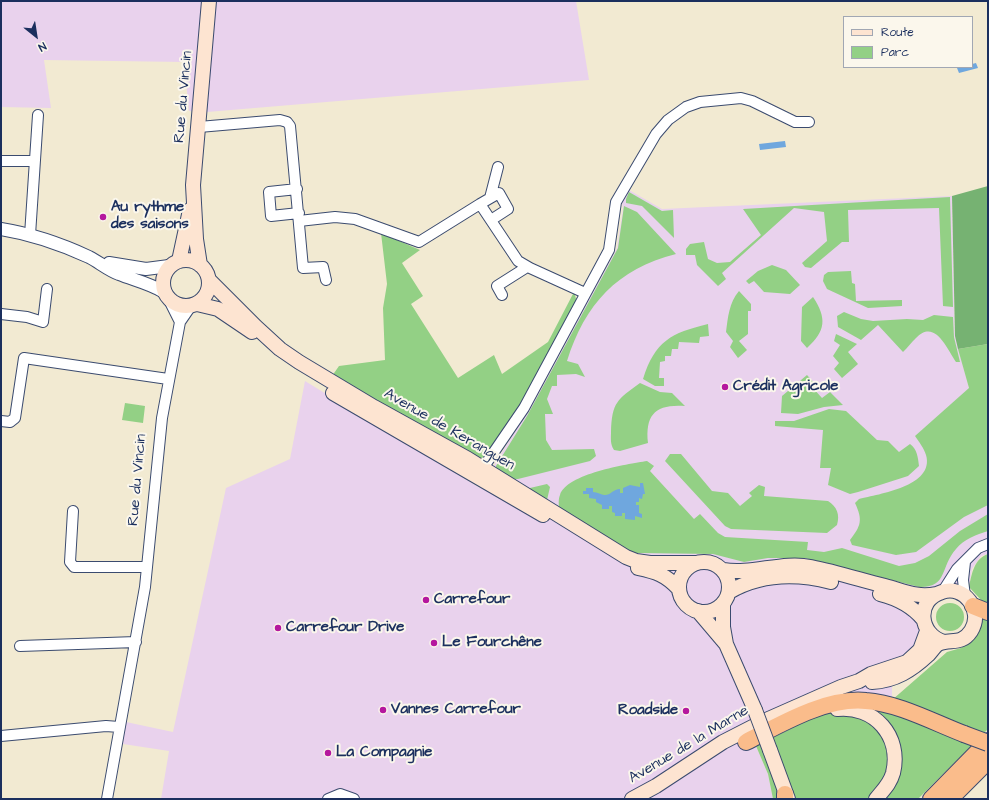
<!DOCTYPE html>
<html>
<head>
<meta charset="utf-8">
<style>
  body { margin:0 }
  #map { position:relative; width:989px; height:800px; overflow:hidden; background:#f2ead2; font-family:"Architects Daughter",sans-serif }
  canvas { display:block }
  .frame { position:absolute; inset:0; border:2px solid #1b2f5e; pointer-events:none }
  .legend { position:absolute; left:843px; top:16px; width:130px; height:52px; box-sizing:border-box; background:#fbf7ec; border:1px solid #a1a7b3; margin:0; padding:5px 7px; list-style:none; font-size:12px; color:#1b2f5e }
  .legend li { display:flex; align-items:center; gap:8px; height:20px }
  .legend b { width:20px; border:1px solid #a1a7b3 }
  .north { position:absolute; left:16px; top:16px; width:40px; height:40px; -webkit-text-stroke:3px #fbf7ec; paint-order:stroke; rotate:150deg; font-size:11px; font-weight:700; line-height:16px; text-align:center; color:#1b2f5e }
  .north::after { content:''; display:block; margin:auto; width:14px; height:18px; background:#1b2f5e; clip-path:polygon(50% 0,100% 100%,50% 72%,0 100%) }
</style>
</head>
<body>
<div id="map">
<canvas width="989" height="800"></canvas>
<div class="frame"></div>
<ul class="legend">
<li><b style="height:5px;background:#fde4d1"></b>Route</li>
<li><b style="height:11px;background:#93d085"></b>Parc</li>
</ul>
<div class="north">N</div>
</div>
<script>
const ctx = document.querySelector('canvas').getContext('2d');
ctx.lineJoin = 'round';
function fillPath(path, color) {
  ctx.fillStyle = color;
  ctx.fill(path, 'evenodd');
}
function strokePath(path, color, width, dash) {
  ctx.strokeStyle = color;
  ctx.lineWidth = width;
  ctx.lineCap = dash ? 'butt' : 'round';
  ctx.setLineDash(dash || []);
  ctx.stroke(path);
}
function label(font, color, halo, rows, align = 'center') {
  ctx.font = font + ' "Architects Daughter",sans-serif';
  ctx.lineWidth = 4;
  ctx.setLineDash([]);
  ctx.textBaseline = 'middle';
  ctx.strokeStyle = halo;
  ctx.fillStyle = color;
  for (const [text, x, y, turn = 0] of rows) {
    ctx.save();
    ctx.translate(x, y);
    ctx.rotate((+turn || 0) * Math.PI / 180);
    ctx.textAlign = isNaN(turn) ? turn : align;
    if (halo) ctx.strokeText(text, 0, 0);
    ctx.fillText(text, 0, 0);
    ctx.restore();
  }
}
fillPath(new Path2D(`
  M1 1H576L589 80 207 112 189 111 184 62 44 60 51 108 1 107Z
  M629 190 662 209 952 196 955 336 969 388 988 420V554L981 556 972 569 969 587 941 586 916 620 921 632 918 645 892 667V700L792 728 756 746 768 774 773 799H161L169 751 123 744 126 722 173 732 226 488 290 459 305 381 480 488 524 417 617 248 623 209 622 201Z`), '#e9d2ed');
fillPath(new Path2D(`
  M629 192 662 211 673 210 674 238 642 206 626 203V199Z
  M950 197 953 307 943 306 939 208 848 210 849 242H842L811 268 805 267 802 263 827 241 824 212 794 208 722 273 726 279 718 286 697 265 695 255H686V249L690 244 704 242 708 259 717 263 730 262 761 235 743 209Z
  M624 206 637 212 676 254C617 269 585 304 567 361L578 364 585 377 576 374 557 375V386H552L547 399 553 414H545L546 440 552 450 594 449 596 456 590 461 518 479H510L496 469V466L527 416 618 248Z
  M381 233 420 250 402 263 423 296 411 304 458 378 494 355 502 374 548 342 574 292 577 302 519 411 482 459 332 376 339 366 385 360 383 308 387 284Z
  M772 265 786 270 800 285 790 294 764 292 754 281 749 284 746 281 758 271Z
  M851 271 852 283 855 284 856 301 902 300V306L868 308 827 289 823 281 824 275 828 272Z
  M739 291 751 304V311H748V334L739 341 747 350 738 358 730 347 733 341 726 332C728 317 729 303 739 291Z
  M813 297C827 318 826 331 807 348L801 341 802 307Z
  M844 312 861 319 873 321 907 319 923 320 934 315 953 317 954 337 960 362H956C947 349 935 318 916 338 911 343 908 347 903 352L878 325 861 340 838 327 837 316Z
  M708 324 709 336 700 337 699 343 679 342 678 349H672L671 356H665V361L660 362 659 378H664V386H655L643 379C655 341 671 333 708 324Z
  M836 334 857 344 848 352 858 364 842 378 834 369 839 363 833 356 840 345 834 341Z
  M988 344V505L964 517 916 552 896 555 852 545 850 540C861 526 863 520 855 503L859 499C879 494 935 486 926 455 924 448 919 442 915 436L969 388 958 349Z
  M807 375 815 384 812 387 822 398 830 392 843 405 824 407 798 414 781 413 782 396Z
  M640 383 660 392 672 393 685 406C656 404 645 414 648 443L620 451 614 450C610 444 611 438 611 432 612 402 617 400 640 383Z
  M125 403 145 406 143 423 122 420Z
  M829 409 846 411 877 440 888 441 899 452 910 444C917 449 918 457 919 466L908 476 858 492 850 494 828 485 831 468H820L823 430 775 426V421H794Z
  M670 454H681L712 491 728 493 740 506 752 496 749 493 759 485 765 487 764 496 828 501C837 507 840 514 837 525L827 533 731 529 725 526 665 461Z
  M647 461 654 466 650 471 694 519 700 514 718 533 725 537 808 542 807 550 824 552 842 548 899 566 915 563 929 556 960 531 988 514V531C976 535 964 539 956 549 940 567 948 588 919 587L805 558H768L744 562 713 554 636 553 626 550 559 510C559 506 558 499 560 495 566 474 627 464 647 461Z
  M547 484 550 487 547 500H546L529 490 530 488Z
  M988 554V729L918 799H773L768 774 756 746 792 728 795 714 892 700 947 652 961 648 980 630 982 601 969 587C972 573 974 559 988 554Z
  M936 617a14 14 0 1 1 28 0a14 14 0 1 1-28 0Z`), '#93d085');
fillPath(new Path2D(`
  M988 186V344L958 349 955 336 952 196Z`), '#76b272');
fillPath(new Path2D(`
  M976 63 978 68 959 73 957 68 972 67V64Z
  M785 141 786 147 760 150 759 144Z
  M640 483H643L645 494H643L642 499 639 498V502H636V505H639V513L642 514V518L635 516V520L625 519V513H622V516H615V513L612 512V506H609V509H602V505L596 502V499L589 498V494H583V491H586V488H593V492C597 492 602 495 604 495 610 496 613 489 620 489V493H623V488L630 485 640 487Z`), '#6fa7de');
const minor = new Path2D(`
  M199 127 280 120 287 122 290 126 303 268 323 267 326 280
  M1 161H34
  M297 189 269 192 271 216 299 213
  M490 198 498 167
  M480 204 499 193 508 209 491 220
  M299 221 335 217 355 219 419 242 480 204 518 261 530 268 585 293
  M30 235 38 115
  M502 295 497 286 527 267
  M168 298 180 322
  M1 314 27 317 43 322 47 289
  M1 421 10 422 15 418 24 358 168 379
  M483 468 524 408 609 250 616 202 656 134 668 120 686 107 700 102 741 98 752 101 795 122H809
  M73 511 70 562 74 567H147
  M943 591 957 569 978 548 988 544
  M965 596 963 580 965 562
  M20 646 136 642
  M1 736 106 726 119 727
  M107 799 145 587 162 418 180 322 191 306
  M328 799 340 794 354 799`);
const tertiary = new Path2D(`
  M1 229C32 234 61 244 89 257 99 262 108 270 119 274 134 280 149 283 164 292
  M109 263 146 269 169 266`);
const secondary = new Path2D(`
  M163 283a23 23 0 1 1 46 0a23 23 0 1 1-46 0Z
  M179 261 190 210
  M200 265 196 239 193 185 209 1
  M209 280 256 327 280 349 299 362 374 407 468 459 626 557 636 561 650 563H695
  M197 304 218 309 252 332
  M333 393 543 515
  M679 587a25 25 0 1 1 50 0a25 25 0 1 1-50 0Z
  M638 568C656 572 665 574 679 589
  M723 570C752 575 782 561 811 567 836 572 861 580 885 586 904 591 917 598 936 594
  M729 592C760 574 796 573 831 582
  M880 594C896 598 912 606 923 619
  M723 603V627L726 644 755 710
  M698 611 726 644
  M872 682C895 681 912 670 928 655 931 652 934 647 938 644 950 638 961 646 971 631 984 611 964 584 942 592 915 600 919 635 944 642
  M837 709C874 705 902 736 893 773 890 784 883 790 876 799
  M770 750 788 799
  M632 799 656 786 723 742 764 721 841 687 859 681 871 674 907 662 920 650 927 631`);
const trunk = new Path2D(`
  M973 606 988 612
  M746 742C781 724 826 697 866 701 898 703 935 723 964 734
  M785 799V794
  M931 799 988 741
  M950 799 988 761`);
strokePath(minor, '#3b4b6f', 12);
strokePath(tertiary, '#3b4b6f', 14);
strokePath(secondary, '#3b4b6f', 16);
strokePath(trunk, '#3b4b6f', 18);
strokePath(minor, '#fff', 10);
strokePath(tertiary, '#fff', 12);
strokePath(secondary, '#fde4d1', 14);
strokePath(trunk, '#fabc8b', 16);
const secondaryBridge = new Path2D(`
  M755 710 770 750`);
const trunkBridge = new Path2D(`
  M964 734 988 743`);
strokePath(secondaryBridge, '#3b4b6f', 16, []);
strokePath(trunkBridge, '#3b4b6f', 18, []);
strokePath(secondaryBridge, '#fde4d1', 14);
strokePath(trunkBridge, '#fabc8b', 16);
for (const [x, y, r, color] of [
  [103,217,4,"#b5179e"],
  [725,387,4,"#b5179e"],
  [426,600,4,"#b5179e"],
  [278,628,4,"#b5179e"],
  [434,643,4,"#b5179e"],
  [383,710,4,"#b5179e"],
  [686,711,4,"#b5179e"],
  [328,753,4,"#b5179e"]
]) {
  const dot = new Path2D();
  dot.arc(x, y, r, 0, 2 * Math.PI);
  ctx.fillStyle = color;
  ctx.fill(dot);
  strokePath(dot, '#fbf7ec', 1.5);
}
label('15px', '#1b2f5e', '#fbf7ec', [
  ["Rue du Vincin",184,97,-85],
  ["Avenue de Keranguen",449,430,30],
  ["Rue du Vincin",138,480,-85],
  ["Avenue de la Marne",689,745,-31]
]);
label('bold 15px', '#1b2f5e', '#fbf7ec', [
  ["Au rythme",111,208],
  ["des saisons",111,225],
  ["Crédit Agricole",733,387],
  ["Carrefour",434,600],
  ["Carrefour Drive",286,628],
  ["Le Fourchêne",442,643],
  ["Vannes Carrefour",391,710],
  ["Roadside",678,711,"right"],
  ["La Compagnie",336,753]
], 'left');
</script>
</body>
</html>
